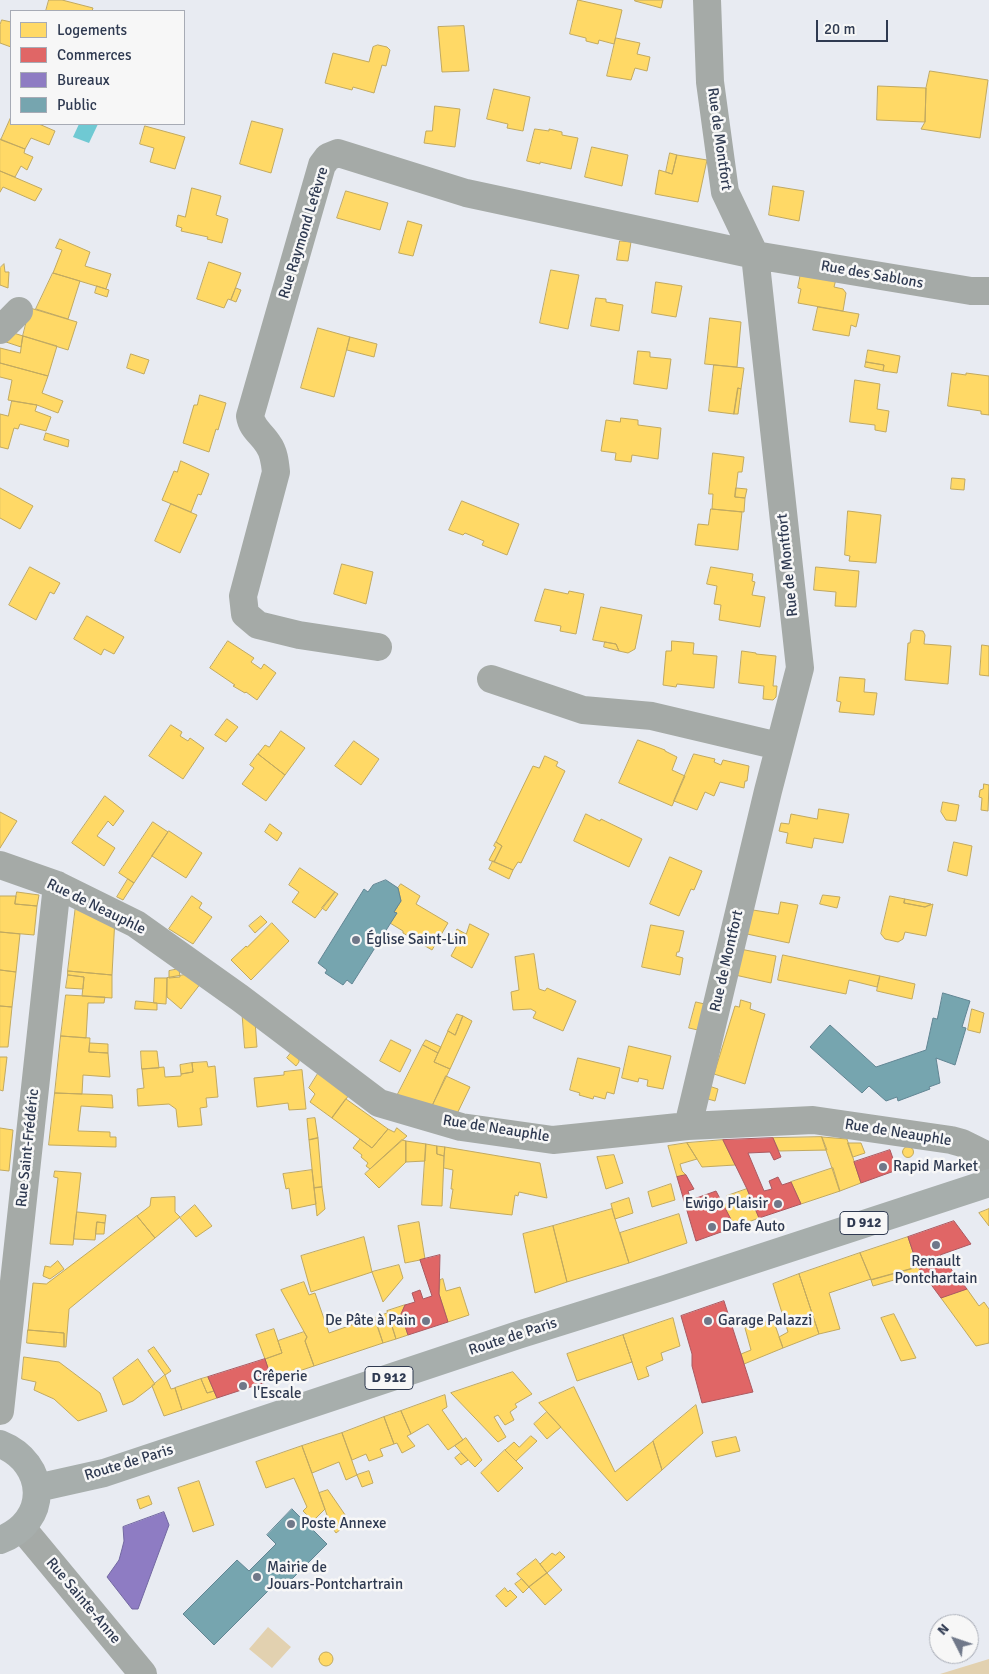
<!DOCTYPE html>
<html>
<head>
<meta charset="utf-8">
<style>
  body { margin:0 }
  #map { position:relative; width:989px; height:1674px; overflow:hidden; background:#e8ebf2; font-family:Signika,sans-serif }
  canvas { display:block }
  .legend { position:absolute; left:10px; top:10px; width:175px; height:115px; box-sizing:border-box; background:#f7f7f7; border:1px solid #a7abb5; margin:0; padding:6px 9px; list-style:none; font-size:15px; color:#2f3a51 }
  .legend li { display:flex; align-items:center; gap:10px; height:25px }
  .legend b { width:25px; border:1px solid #a7abb5 }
  .north { position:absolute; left:929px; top:1614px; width:50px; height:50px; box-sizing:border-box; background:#f7f7f7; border:1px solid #a7abb5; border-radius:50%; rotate:311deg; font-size:14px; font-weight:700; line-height:20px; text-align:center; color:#2f3a51 }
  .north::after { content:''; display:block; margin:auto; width:18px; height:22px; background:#707889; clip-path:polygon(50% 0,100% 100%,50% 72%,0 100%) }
  .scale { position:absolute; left:816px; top:20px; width:72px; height:22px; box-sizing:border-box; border:2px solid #2f3a51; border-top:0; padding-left:6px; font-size:15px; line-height:18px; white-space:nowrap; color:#2f3a51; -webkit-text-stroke:4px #f7f7f7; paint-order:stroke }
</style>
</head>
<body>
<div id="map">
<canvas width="989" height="1674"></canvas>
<ul class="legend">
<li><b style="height:14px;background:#ffd966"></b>Logements</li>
<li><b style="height:14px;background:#e06666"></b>Commerces</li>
<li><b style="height:14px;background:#8e7cc3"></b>Bureaux</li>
<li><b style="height:14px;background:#76a5af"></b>Public</li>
</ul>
<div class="north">N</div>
<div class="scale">20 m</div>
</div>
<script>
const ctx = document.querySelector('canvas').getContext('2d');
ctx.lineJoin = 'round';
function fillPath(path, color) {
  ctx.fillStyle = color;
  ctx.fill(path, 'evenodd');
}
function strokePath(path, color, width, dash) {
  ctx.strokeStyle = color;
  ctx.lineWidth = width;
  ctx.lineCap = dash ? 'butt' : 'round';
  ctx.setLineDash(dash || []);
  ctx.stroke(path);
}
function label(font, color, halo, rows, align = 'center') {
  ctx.font = font + ' Signika,sans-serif';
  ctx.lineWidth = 5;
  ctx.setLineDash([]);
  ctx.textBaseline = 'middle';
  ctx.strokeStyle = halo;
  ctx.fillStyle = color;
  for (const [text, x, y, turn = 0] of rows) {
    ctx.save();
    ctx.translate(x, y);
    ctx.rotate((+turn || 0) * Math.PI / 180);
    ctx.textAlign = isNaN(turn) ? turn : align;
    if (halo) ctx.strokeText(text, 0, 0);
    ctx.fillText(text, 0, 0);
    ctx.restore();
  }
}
fillPath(new Path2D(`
  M268 1627 291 1647 272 1668 249 1649Z
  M989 1659V1674H940Z`), '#e2d1b0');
fillPath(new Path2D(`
  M79 124H98L89 143 73 137Z`), '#6fc9d3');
const homes = new Path2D(`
  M49 0H62L93 8 92 11H46Z
  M578 0 622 10 614 44 599 40 598 44 586 41V38L570 34Z
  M635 0H663L661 8 635 1Z
  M2 20 11 22V47L0 43V25Z
  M464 26 469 71 442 72 438 27Z
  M616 38 640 43 637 54 650 57 647 71 635 68 631 80 607 76Z
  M378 45 387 47 390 50 386 66 382 65 374 93 353 87 352 90 325 83 333 53 369 62 373 47Z
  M930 71 988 80 980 138 921 129 925 122 926 88Z
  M878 86 926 88 925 122 877 120Z
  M494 89 530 97 523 131 507 128 508 124 487 119Z
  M435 106 460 109 455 147 424 143 426 131H432Z
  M11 117V124H39L55 131 49 145 31 138 25 149 1 140Z
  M252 121 283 129 271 173 240 164Z
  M145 126 185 137 175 169 150 162 154 148 140 144Z
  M535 129 549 131V129L562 132V135L578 138 571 169 540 162V164L527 161Z
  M0 139 25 149 24 153 33 157 27 170 21 166 15 177 0 171Z
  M592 147 628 155 622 186 585 177Z
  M670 153 677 155 672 174 666 172Z
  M677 155 707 160 698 202 655 194 659 170 672 174Z
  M0 171 42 189 35 201 3 187 0 192Z
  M773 186 804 191 799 221 769 215Z
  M192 188 221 196 216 215 228 219 222 243 207 239 208 237 181 231 182 228 176 226 178 215 185 217Z
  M346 191 388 203 380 230 337 218Z
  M408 221 422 225 413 256 399 253Z
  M60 239 90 252 85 266 111 274 106 289 53 273 62 250 56 248Z
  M620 241 631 242 628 261 617 260Z
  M209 262 241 273 231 300 228 299 224 308 197 299Z
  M4 264 5 272H9L8 288 0 285V268Z
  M551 270 579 275 568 329 540 323Z
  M53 273 80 281 68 319 36 309Z
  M801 273 836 279 834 287 843 289 846 293 843 311 798 303 801 289 798 288Z
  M656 282 682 286 676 317 652 313Z
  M97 286 109 290 107 297 95 293Z
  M236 288 241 290 236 302 231 300Z
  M596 298 606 299V302L623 305 619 331 591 326Z
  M818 307 859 314 856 327 851 325 849 336 813 330Z
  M30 308 77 322 68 350 23 336Z
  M710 318 741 322 737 367 705 364Z
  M318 328 350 337 334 397 301 388Z
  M4 330 23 336 21 347 0 340Z
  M23 336 57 346 48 376 0 363V348L20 353Z
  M350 337 377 344 374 357 347 350Z
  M868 350 900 356 897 373 883 371 884 365 866 362Z
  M638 351 650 352V357L671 359 667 389 634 384Z
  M131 354 149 360 144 374 127 368Z
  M866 362 884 365 883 371 865 367Z
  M0 363 48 376 42 393 63 401 58 413 37 405 8 400 12 380 0 377Z
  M714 365 744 368 741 389 738 388 734 414 709 411Z
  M952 373 966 375V373L989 376V415L981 414V411L948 406Z
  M855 380 880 384 877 409 889 411 886 432 875 430V425L850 422Z
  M738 388 741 389 738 414H734Z
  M200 395 226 403 218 430 216 429 209 452 183 443 194 405H197Z
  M12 401 37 405 35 411 51 417 46 431 20 424 18 429 14 428 8 449 0 447V414L8 416Z
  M621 418 638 420V425L661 428 658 459 632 455 631 462 615 460 616 453 601 451 606 420 620 422Z
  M46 433 69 440 68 447 44 440Z
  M713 453 744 457 742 472H738L735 497 745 498 744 512 712 509 713 494H709Z
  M181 461 209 474 201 495 198 494 191 512 162 500 174 471 177 472Z
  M952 478 965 479 964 490 951 489Z
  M0 488 33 506 20 529 0 518Z
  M736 488 747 489 745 498 735 497Z
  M462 501 519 524 507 555 482 545 484 541 465 533 463 535 449 530Z
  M171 504 197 515 180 553 155 541Z
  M711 509 742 512 738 550 695 545 698 524 708 525Z
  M848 511 881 515 876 563 849 561 850 556 845 555Z
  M342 564 373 572 366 604 334 594Z
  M30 567 60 583 54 594 50 592 36 620 9 605Z
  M711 567 753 574 752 581 755 582 752 595 765 597 760 627 719 620 721 605 714 604 717 586 707 584Z
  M816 567 859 571 856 607 835 606 836 592 814 590Z
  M545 589 568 594 569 591 584 594 576 634 560 631 561 626 535 621Z
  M601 607 642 615 635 649 628 653 619 651 616 644 593 640Z
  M87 616 124 637 114 654 104 649 101 655 74 639Z
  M914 630 923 631 925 635 924 644 951 646 948 684 905 680 908 643H910L911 633Z
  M228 641 254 658 251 662 261 669 264 664 276 673 257 700 246 692 245 693 233 686 235 685 210 668Z
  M672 641 694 643 693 654 717 656 714 688 677 684 676 687 663 685 666 651H671Z
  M605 642 616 644 619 651 604 647Z
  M982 645 989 646V676L980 675Z
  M742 651 756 653V654L776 656 773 686H777L776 697 773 700 763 699 764 686 739 683Z
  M840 677 865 679 864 692 877 693 874 715 839 712 841 702 837 701Z
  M227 719 238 727 226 742 215 735Z
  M171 725 182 732 180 736 188 741 190 738 204 748 183 779 149 756Z
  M281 731 305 748 285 775 258 754 265 745 269 747Z
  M638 740 665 750V751L677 757 672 770 685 776 672 806 619 783Z
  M354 741 379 759 361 785 335 766Z
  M258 754 285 775 266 801 242 784 254 768 250 765Z
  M694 754 715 759 714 762 721 765 723 760 749 766 747 781H745L744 788 720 782 714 796 705 792 697 810 674 801Z
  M545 756 558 762 556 766 565 771 521 863 518 862 513 870 494 862 502 846 496 842 533 766 539 768Z
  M984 784 989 785 988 811 981 810 982 798 979 797 980 790 983 789Z
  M105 796 124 811 113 826 108 821 97 836 115 848 104 866 72 843Z
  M943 802 959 805 956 821 946 820 941 812Z
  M819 809 849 814 843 843 814 838 812 848 786 843 788 833 779 831 781 823 789 824 791 814 817 819Z
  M0 812 17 821 0 848Z
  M586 814 600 821 601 819 642 839 629 867 574 841Z
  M153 822 168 832 134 883 119 873Z
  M270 824 282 833 277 841 265 832Z
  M169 831 202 853 186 878 152 856Z
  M496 842 502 846 494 862 489 860 496 847 494 846Z
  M954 842 972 846 967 876 948 871Z
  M670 857 702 871 694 890 691 889 679 916 650 904Z
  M493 861 513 870 509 879 489 869Z
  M300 868 335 892 315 918 292 902 299 892 289 885Z
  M128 879 134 883 123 900 117 897Z
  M401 884 420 896 416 904 448 923 432 950 403 933V931L390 923 397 913 394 912 401 901 398 888Z
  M17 892 39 895 37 906 15 904Z
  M335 892 338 894 326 911 322 908Z
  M823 895 840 897 837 908 820 904Z
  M0 896H16L15 904 37 906 34 935 0 932Z
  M192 896 202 903 199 908 212 917 193 944 169 929Z
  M890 896 905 899 904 903 925 907 933 904 926 936 905 932 903 939 898 942 885 939 881 934Z
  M905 899 931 904 925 907 904 903Z
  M781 902 798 905 789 943 747 934 753 910 778 914Z
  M76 905 115 917 112 975 68 971Z
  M261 916 267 922 255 933 249 926Z
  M272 923 289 941 251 980 231 960 246 946 247 947Z
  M470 924 489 934 472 968 451 956 457 945 451 942 457 929 466 934Z
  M651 925 684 931 679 952H677L676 956 683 958 680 975 642 967Z
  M0 932 20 934 16 972 0 970Z
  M740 949 776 956 771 983 735 975Z
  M534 954 539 989 545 991 547 988 576 1001 563 1031 533 1018 536 1012 531 1009 513 1010 511 992 519 990 515 957Z
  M783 955 880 976 877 987 849 980 846 994 778 980Z
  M179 969 180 977 169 978V971Z
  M0 970 16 972 12 1007 0 1006Z
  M68 971 112 975V998L82 996 84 977 68 975Z
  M190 974 201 983 181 1009 167 997V978Z
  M68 975 84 977 83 989 66 988Z
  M880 976 915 984 912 999 877 991Z
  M155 978H167L166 1004 154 1003Z
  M66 995 105 997 104 1003H88L86 1038 61 1036Z
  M741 1000 751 1003 750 1009 765 1014 745 1084 714 1074 735 1006 739 1007Z
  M136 1001 157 1003V1010L135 1009Z
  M696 1002 709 1005 702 1031 689 1028Z
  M0 1006 12 1007 8 1047H0Z
  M972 1009 984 1013 980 1033 968 1030Z
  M242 1010 255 1021 257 1047 245 1048Z
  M457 1014 463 1016 455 1035 448 1031Z
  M463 1016 472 1021 450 1069 434 1062 448 1031 455 1035Z
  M61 1036 90 1038 89 1052 108 1053 110 1077 83 1075 82 1094 55 1093Z
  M391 1040 411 1050 400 1072 380 1061Z
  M426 1040 441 1047 438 1053 423 1045Z
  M90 1043 108 1044V1053L89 1052Z
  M423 1045 438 1053 434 1062 450 1069 429 1112 397 1096Z
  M629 1046 671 1056 663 1089 647 1086 648 1080 639 1078 638 1082 622 1078Z
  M141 1051H157L159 1068 142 1069Z
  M291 1053 299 1059V1062L296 1066 287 1058Z
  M0 1057H7L3 1091 0 1090Z
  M578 1058 620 1068 614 1094 607 1092 605 1099 594 1096 593 1099 579 1095 580 1093 570 1090Z
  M207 1062 208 1067 215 1066 218 1097 206 1098 207 1107 200 1108 202 1125 178 1127 176 1109 169 1104 138 1106 137 1089 144 1088 142 1069 164 1067 165 1077 181 1076V1074L193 1072 192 1063Z
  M192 1063 193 1072 181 1074 180 1065Z
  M302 1070 306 1109 289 1110 288 1103 257 1107 254 1078 284 1075V1072Z
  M319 1072 349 1095 332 1118 310 1102 315 1094 309 1088Z
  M446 1076 470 1087 455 1118 432 1107Z
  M703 1084 718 1089 715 1101 708 1099Z
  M55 1093 112 1095 113 1108 81 1106 78 1131 110 1132V1137H116V1147L49 1145Z
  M346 1099 388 1129 372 1148 332 1118Z
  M315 1118 318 1138 309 1140 307 1119Z
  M0 1128 13 1130 9 1171 0 1170Z
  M397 1128 407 1136 370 1169 366 1166 368 1163 361 1157 362 1155 353 1148 360 1139 372 1148 388 1129 394 1132Z
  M822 1137 827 1150 779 1151 773 1138Z
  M822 1137 847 1139 861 1183 840 1191Z
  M318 1138 322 1187 314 1188 309 1140Z
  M402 1140 406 1141V1162L379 1188 365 1174Z
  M723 1140 735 1165 702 1167 687 1143Z
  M406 1141 426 1144 425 1161 406 1162Z
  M687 1143 697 1159 680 1164 682 1171 686 1175 677 1177 668 1146Z
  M848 1143H861L865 1153 853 1157Z
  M426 1144 437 1146V1154L444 1156 442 1206 422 1205Z
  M437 1146 445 1147 444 1156 437 1154Z
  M902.5 1152a5.5 5.5 0 1 1 11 0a5.5 5.5 0 1 1-11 0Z
  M445 1147 540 1163 547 1198 519 1192 518 1196 515 1195 512 1215 450 1208 453 1189H451L453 1170 444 1168Z
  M614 1155 623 1183 606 1189 597 1157Z
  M833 1168 840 1191 801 1204 791 1182Z
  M312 1170 316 1204 292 1209 289 1188 286 1189 283 1174Z
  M55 1171 81 1173 73 1245 50 1244 58 1178 54 1177Z
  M671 1184 675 1200 652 1207 648 1192Z
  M322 1187 325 1209 317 1216 314 1188Z
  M747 1189 759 1218 735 1227 723 1205 729 1203 727 1196Z
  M175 1197V1212L180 1217 155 1238 137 1216 150 1206 151 1198Z
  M629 1198 633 1213 615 1219 611 1204Z
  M195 1205 212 1226 196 1237 180 1218Z
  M612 1209 629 1263 567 1282 553 1226Z
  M989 1209V1226L979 1213Z
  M77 1212 106 1215 105 1223 97 1222 95 1240 74 1239Z
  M679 1214 687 1243 629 1263 620 1233Z
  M137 1216 155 1238 69 1309 66 1347H64V1333L28 1330 33 1283 46 1284Z
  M97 1222 105 1223 104 1234H96Z
  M419 1222 425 1259 405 1263 398 1226Z
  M553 1226 567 1282 535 1293 523 1234Z
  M364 1237 372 1272 311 1292 301 1256Z
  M908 1237 918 1267 871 1280 860 1253Z
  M860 1253 871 1279 829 1293 840 1329 819 1334 799 1274Z
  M58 1261 64 1269 50 1279 43 1276 45 1266 50 1267Z
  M399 1265 403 1278 383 1302 372 1272Z
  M918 1267 922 1272 873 1286 871 1280Z
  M799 1274 819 1334 783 1348 779 1337 788 1332 773 1284Z
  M443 1279 446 1291 460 1287 469 1315 448 1322 439 1294 440 1280Z
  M304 1282 309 1295 315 1293 329 1333 374 1317 383 1343 314 1366 305 1341 307 1337 281 1290Z
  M967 1289 979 1306 984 1302 989 1309V1343L976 1346 941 1298Z
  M405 1305 401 1314 408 1335 396 1339 387 1311Z
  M388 1313 396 1339 383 1343 375 1318Z
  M894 1314 916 1358 901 1361 881 1318Z
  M673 1318 680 1346 661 1353 663 1360 646 1367 649 1376 638 1380 623 1335Z
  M773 1319 783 1348 744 1364 741 1354 751 1350 745 1328Z
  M274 1329 282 1353 265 1359 256 1335Z
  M28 1330 64 1333V1347L27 1343Z
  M304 1332 307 1337 305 1341 314 1366 272 1380 265 1359 282 1353 278 1341Z
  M623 1335 632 1362 577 1381 567 1354Z
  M154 1347 171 1371 165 1375 148 1351Z
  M24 1357 59 1362 100 1393 107 1411 78 1421 54 1399 34 1390 36 1382 22 1379Z
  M138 1359 155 1384 133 1401 123 1405 113 1378Z
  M513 1372 532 1394 515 1404 517 1407 510 1412 514 1420 505 1425 498 1415 494 1417 506 1437 498 1442 451 1393Z
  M165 1375 171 1389 175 1388 182 1410 164 1416 152 1386Z
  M208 1377 214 1391 207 1393 201 1379Z
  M201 1379 207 1393 214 1391 217 1398 182 1410 175 1388Z
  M574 1387 615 1472 653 1441 662 1470 627 1501 539 1403Z
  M445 1395 447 1407 442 1410 463 1440 448 1450 428 1424 411 1434 401 1411Z
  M696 1405 703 1433 662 1470 653 1441Z
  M401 1411 411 1434 407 1436 415 1446 402 1453 397 1443 394 1444 384 1417Z
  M547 1412 561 1427 547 1439 534 1424Z
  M384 1417 394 1444 380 1449 383 1456 369 1461 366 1454 352 1460 342 1433Z
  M342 1433 357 1475 346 1480 339 1462 312 1473 302 1446Z
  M531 1436 537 1441 516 1461 505 1450 514 1442 519 1447Z
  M736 1437 740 1451 716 1457 712 1442Z
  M466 1438 482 1460 475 1467 455 1446Z
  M302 1446 325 1509 313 1521 303 1511 307 1507 294 1478 266 1488 256 1462Z
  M505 1450 523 1468 498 1492 481 1473Z
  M461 1453 468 1460 461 1465 455 1458Z
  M369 1471 373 1483 362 1487 357 1475Z
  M199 1481 214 1525 193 1532 178 1488Z
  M328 1490 350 1522 336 1533 331 1526 319 1493Z
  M149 1496 152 1504 140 1509 137 1500Z
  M560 1552 565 1557 547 1573 540 1564 552 1553 555 1555Z
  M536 1559 547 1573 529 1587 517 1574Z
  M547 1573 562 1590 545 1605 529 1587Z
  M522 1579 529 1587 523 1593 515 1584Z
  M505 1588 508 1592 510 1590 517 1597 506 1607 496 1596Z
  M319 1659a7 7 0 1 1 14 0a7 7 0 1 1-14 0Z`);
fillPath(homes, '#ffd966');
strokePath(homes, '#c1a960', 1);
const shops = new Path2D(`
  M773 1138 781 1157 774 1160 770 1152 748 1153 764 1191 772 1189 769 1181 778 1177 782 1185 791 1182 801 1204 759 1218 747 1189 723 1140Z
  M890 1150 897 1170 861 1183 854 1162Z
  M686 1175 694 1189 688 1191 691 1200 716 1191 735 1227 696 1241 677 1177Z
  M954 1221 971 1244 940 1255 967 1289 941 1298 918 1267 908 1237Z
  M440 1255 439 1294 448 1322 408 1335 401 1314 405 1305 415 1302 412 1293 420 1290 423 1299 432 1296 420 1260Z
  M724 1301 753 1392 702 1403 692 1366V1354L681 1316Z
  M265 1359 272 1380 217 1398 208 1377Z`);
fillPath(shops, '#e06666');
strokePath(shops, '#ab5960', 1);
const offices = new Path2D(`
  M164 1512 169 1525 138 1609H132L107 1577 119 1560 122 1549 124 1541 123 1527Z`);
fillPath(offices, '#8e7cc3');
strokePath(offices, '#7268a1', 1);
const public = new Path2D(`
  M386 880 398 888 401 901 394 912 397 913 352 984 347 980 343 985 325 973 327 970 318 963 364 889 368 892 373 885Z
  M943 993 970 1001 962 1027 966 1028 955 1065 936 1058 940 1083 929 1087 930 1089 898 1101 897 1097 886 1101 869 1086 862 1093 810 1047 830 1025 876 1067 926 1050 933 1018 937 1019Z
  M292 1509 327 1544 282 1589 276 1583 214 1645 183 1614 237 1560 249 1571 276 1544 267 1535Z`);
fillPath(public, '#76a5af');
strokePath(public, '#618593', 1);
strokePath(new Path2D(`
  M0 330 19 311
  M378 647 299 635 258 625 245 614 243 596 276 472C275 462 274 452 268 444 261 433 252 429 250 416L322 165 328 157 338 153 466 193 755 255 971 291H989
  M491 679 583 710 652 716 779 746
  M0 865 57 885 136 924 240 998 379 1103 461 1127 553 1140 688 1126 813 1120 951 1140 962 1143 984 1154 989 1169
  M688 1126 768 791 800 668 755 255 725 192 710 82 707 0
  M0 1411 57 885
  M22 1528 143 1674`), '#a5aaa7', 28);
strokePath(new Path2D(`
  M0 1444C48 1463 50 1522 0 1540
  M37 1488 104 1473 518 1335 665 1289 989 1183`), '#a7aeac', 28);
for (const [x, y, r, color] of [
  [356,940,5,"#707889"],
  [883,1167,5,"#707889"],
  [778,1204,5,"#707889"],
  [712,1227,5,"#707889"],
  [936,1245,5,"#707889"],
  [426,1321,5,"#707889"],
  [708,1321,5,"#707889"],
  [243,1386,5,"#707889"],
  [291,1524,5,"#707889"],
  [257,1577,5,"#707889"]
]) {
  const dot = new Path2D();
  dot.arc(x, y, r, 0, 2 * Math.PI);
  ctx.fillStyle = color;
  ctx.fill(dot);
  strokePath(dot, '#f7f7f7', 2);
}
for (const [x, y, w] of [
  [864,1223,48],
  [389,1378,48]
]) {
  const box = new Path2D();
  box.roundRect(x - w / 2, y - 11.5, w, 23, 4);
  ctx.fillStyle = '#f7f7f7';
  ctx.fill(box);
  strokePath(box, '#2f3a51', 1);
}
label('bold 14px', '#2f3a51', null, [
  ["D 912",864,1223],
  ["D 912",389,1378]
]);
label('15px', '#2f3a51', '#f7f7f7', [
  ["Rue de Montfort",719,139,82],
  ["Rue Raymond Lefèvre",304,233,-73],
  ["Rue des Sablons",872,275,10],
  ["Rue de Montfort",788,565,-96],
  ["Rue de Neauphle",96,907,26],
  ["Rue de Montfort",727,961,-77],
  ["Rue de Neauphle",496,1129,9],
  ["Rue de Neauphle",898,1133,9],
  ["Rue Saint-Frédéric",28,1148,-84],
  ["Route de Paris",513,1337,-18],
  ["Route de Paris",129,1463,-17],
  ["Rue Sainte-Anne",83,1601,50]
]);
label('15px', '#2f3a51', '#f7f7f7', [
  ["Église Saint-Lin",366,940],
  ["Rapid Market",893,1167],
  ["Ewigo Plaisir",768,1204,"right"],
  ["Dafe Auto",722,1227],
  ["Renault",936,1262,"center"],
  ["Pontchartain",936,1279,"center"],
  ["De Pâte à Pain",416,1321,"right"],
  ["Garage Palazzi",718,1321],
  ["Crêperie",253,1377],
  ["l'Escale",253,1394],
  ["Poste Annexe",301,1524],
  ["Mairie de",267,1568],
  ["Jouars-Pontchartrain",267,1585]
], 'left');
</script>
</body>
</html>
